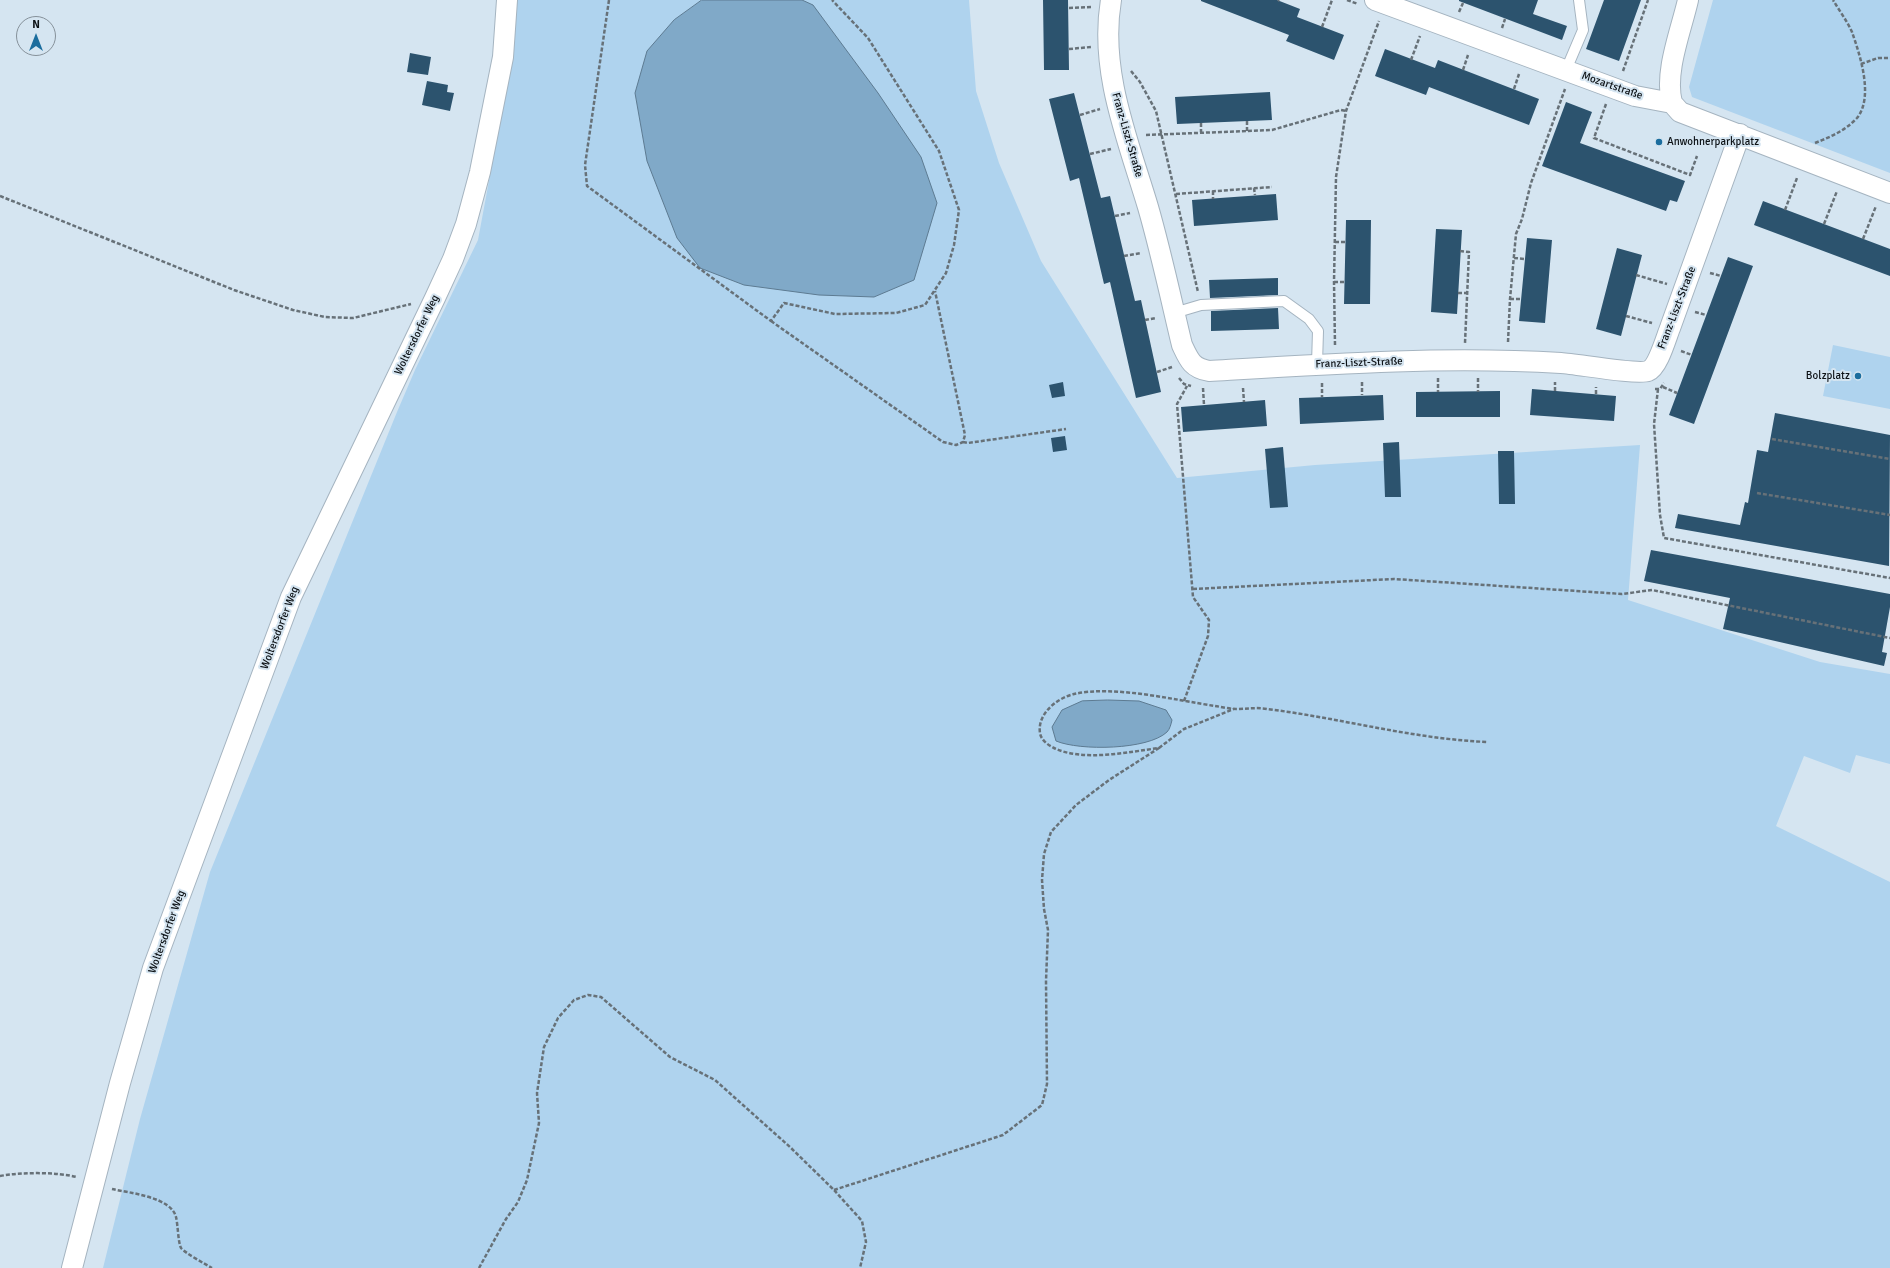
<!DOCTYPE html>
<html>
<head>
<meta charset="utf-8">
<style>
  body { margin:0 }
  #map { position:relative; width:1890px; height:1268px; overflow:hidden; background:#d5e5f1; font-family:Signika,sans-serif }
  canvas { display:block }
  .north { position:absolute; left:16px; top:16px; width:40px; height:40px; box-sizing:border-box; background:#d5e5f1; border:1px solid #859099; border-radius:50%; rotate:0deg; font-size:11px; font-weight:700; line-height:16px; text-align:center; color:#0c1115 }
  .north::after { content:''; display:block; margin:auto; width:14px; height:18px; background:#1b6d9e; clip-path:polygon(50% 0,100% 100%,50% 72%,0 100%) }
</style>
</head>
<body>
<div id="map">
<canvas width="1890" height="1268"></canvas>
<div class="north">N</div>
</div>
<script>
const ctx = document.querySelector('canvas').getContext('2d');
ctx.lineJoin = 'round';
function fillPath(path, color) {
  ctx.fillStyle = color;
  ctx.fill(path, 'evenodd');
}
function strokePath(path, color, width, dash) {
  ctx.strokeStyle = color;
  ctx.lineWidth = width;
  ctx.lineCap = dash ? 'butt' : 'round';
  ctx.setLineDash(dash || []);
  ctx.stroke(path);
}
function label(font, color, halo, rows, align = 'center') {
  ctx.font = font + ' Signika,sans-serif';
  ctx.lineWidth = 4;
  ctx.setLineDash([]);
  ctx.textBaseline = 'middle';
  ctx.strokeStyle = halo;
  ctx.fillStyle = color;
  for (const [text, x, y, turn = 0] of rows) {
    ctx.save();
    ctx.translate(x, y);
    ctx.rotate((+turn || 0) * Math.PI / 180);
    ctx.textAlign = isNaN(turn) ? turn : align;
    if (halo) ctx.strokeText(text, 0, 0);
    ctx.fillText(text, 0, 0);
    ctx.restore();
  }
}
fillPath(new Path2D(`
  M511 0H969L976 91 999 163 1041 261 1177 478 1315 465 1640 445 1628 600 1820 662 1890 674V764L1856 755 1850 773 1804 756 1776 826 1890 882V1268H103L140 1119 210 872 397 412 415 370 478 240 506 89Z
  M1713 0H1890V173L1692 97 1689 87Z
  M1833 345 1890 357V409L1823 396Z`), '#afd3ee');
const water = new Path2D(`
  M702 0H802L813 5 878 93 921 157 937 203 914 280 874 297 819 295 744 285 700 268 677 238 647 161 635 93 647 51 674 20Z
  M1108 700 1139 701 1166 710 1172 720C1171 724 1170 729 1167 732 1148 750 1080 751 1056 741L1052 727 1062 710 1082 701Z`);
fillPath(water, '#80a9c8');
strokePath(water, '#5d7b92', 1);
fillPath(new Path2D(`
  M1043 0H1068L1069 70H1044Z
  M1201 0H1277L1300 9 1297 17 1344 35 1334 60 1286 41 1289 35 1201 1Z
  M1459 0H1538L1533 14 1567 26 1562 40 1459 1Z
  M1604 0H1641L1619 61 1586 49Z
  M1385 49 1435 68 1438 60 1539 99 1529 125 1429 87 1426 95 1375 76Z
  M410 53 431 57 428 75 407 72Z
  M427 81 448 85 447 92 454 93 450 111 422 105Z
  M1270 92 1272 120 1177 124 1175 97Z
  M1074 93 1101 198 1110 196 1135 301 1141 300 1161 392 1136 398 1110 282 1104 284 1079 178 1070 181 1049 99Z
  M1566 102 1592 112 1580 143 1685 181 1677 202 1670 200 1666 211 1542 166Z
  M1276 194 1278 220 1194 226 1192 200Z
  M1763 201 1890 249V276L1754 225Z
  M1346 220H1371L1370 304H1344Z
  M1436 229 1462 230 1457 314 1431 312Z
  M1527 238 1552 240 1545 323 1519 321Z
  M1617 248 1642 255 1621 336 1596 329Z
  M1728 257 1753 266 1694 424 1669 415Z
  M1278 278V295L1210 298 1209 280Z
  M1278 308 1279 329 1211 331V311Z
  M1063 382 1065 396 1052 398 1049 385Z
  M1532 389 1616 396 1614 421 1530 415Z
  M1500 391V417H1416V392Z
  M1383 395 1384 420 1300 424 1299 398Z
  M1265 400 1267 426 1183 432 1181 407Z
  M1775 413 1890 435 1889 566 1675 528 1678 514 1740 525 1745 502 1748 503 1757 450 1768 452Z
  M1065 436 1067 450 1053 452 1051 438Z
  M1399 442 1401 497H1385L1383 443Z
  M1283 447 1288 507 1270 508 1265 449Z
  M1498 451H1514L1515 504H1499Z
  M1651 550 1890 594V607L1882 652 1887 653 1884 666 1723 629 1730 598 1644 581Z`), '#2c536e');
const lane = new Path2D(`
  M1566 70 1583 30 1579 0
  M1174 313 1201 305 1284 301 1309 319 1318 331 1317 364`);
const street = new Path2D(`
  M1111 0C1099 71 1128 140 1148 207 1161 252 1171 299 1182 345 1189 360 1192 368 1209 371 1326 364 1444 356 1561 363 1577 364 1637 375 1648 371 1658 367 1666 338 1670 328L1740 134
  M1375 0 1635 96 1672 103 1680 112 1890 193
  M1672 103C1664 72 1681 31 1688 0
  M72 1268 120 1083 153 968 214 804 291 597 435 298 453 259 466 224 480 172 503 57 507 0`);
strokePath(lane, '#a5b4c0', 12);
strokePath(street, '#a5b4c0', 22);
strokePath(new Path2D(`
  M609 0 585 165 587 186 771 321 784 303 835 314 896 313 925 305 946 273 954 245 959 210 939 151 868 38 832 0
  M1347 0 1358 4
  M1278 1 1279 0
  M1069 8 1092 7
  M1459 12 1463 3
  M1322 27 1332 0
  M1502 28 1505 19
  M1069 49 1091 47
  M1411 60 1420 36
  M1861 64 1878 58H1890
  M1463 70 1468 55
  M1131 71 1140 82 1156 111 1198 292
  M1623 71 1648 0
  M1514 89 1519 74
  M1606 104 1594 138 1690 175 1697 156
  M1080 115 1100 109
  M1247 121V131
  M1201 123V132
  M1146 135 1272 130 1341 110 1346 111
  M1815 143C1830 137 1845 131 1857 118 1874 97 1860 55 1852 32 1847 21 1839 10 1833 0
  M1090 154 1111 149
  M1254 188 1255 195
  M1213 191V199
  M1176 194 1272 187
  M0 196 234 290 293 310 325 317 353 318 411 304
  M1785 210 1797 178
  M1115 216 1130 213
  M1824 224 1837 191
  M1863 239 1876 206
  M1335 242H1345
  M1460 251 1469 252 1465 343
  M1124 256 1141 253
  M1514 258 1525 259
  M1710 273 1721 276
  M1636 275 1667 284
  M1334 282H1345
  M1458 293H1467
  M1510 299H1521
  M1695 312 1706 315
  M1626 316 1652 323
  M1145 320 1156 318
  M771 321 943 442 956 445 963 442 965 435 935 291
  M1508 342 1510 299 1516 234 1522 219 1531 183 1565 89
  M1335 345 1334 282 1336 177 1346 111 1379 21
  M1681 351 1692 355
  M1157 372 1172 367
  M1179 378 1184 384 1191 386
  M1438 378V392
  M1478 378V392
  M1362 382V395
  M1322 383V397
  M1663 387 1677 393
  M1203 388 1204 405
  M1243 388 1244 402
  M1655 389H1660L1664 383
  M1658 389 1654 424 1660 515 1664 538 1890 578
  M1555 391V382
  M1596 394V387
  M1772 439 1890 459
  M963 442 968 443 1066 429
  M1757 493 1890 515
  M1193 589 1394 579 1622 594 1652 590 1890 638
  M1184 701 1208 636 1209 620 1193 597 1177 404 1187 386
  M1159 748 1184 729 1234 709
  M0 1176C22 1172 56 1172 77 1177
  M112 1189C130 1193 171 1197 176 1217 178 1225 178 1242 181 1248 185 1253 205 1264 212 1268
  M834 1190 1003 1135 1042 1105 1047 1084 1046 981 1048 930 1044 909 1042 880 1044 854 1051 832 1076 805 1109 780 1159 748C1128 752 1083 762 1054 748 1048 745 1041 740 1040 733 1037 714 1057 698 1074 694 1114 685 1175 700 1215 706 1222 707 1230 709 1236 709 1247 709 1256 707 1267 709 1341 718 1412 739 1488 742
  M479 1268 506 1219 518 1202 527 1180 539 1123 537 1093 544 1047 558 1018 574 1000 588 995 601 997 670 1057 715 1080 790 1147 834 1190 862 1221 866 1242 860 1268`), '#677178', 2.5, [4, 2]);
strokePath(lane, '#fff', 10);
strokePath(street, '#fff', 20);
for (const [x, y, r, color] of [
  [1659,142,4,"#1b6d9e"],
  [1858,376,4,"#1b6d9e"]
]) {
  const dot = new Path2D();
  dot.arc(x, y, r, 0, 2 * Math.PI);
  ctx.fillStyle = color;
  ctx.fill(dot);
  strokePath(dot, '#d5e5f1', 1.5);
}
label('11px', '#0c1115', '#d5e5f1', [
  ["Mozartstraße",1612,86,19],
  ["Franz-Liszt-Straße",1127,135,74],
  ["Franz-Liszt-Straße",1677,308,-69],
  ["Woltersdorfer Weg",417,335,-64],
  ["Franz-Liszt-Straße",1359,363,-2],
  ["Woltersdorfer Weg",280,628,-69],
  ["Woltersdorfer Weg",167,932,-70]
]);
label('11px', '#0c1115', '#d5e5f1', [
  ["Anwohnerparkplatz",1667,142],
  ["Bolzplatz",1850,376,"right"]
], 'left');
</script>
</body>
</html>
